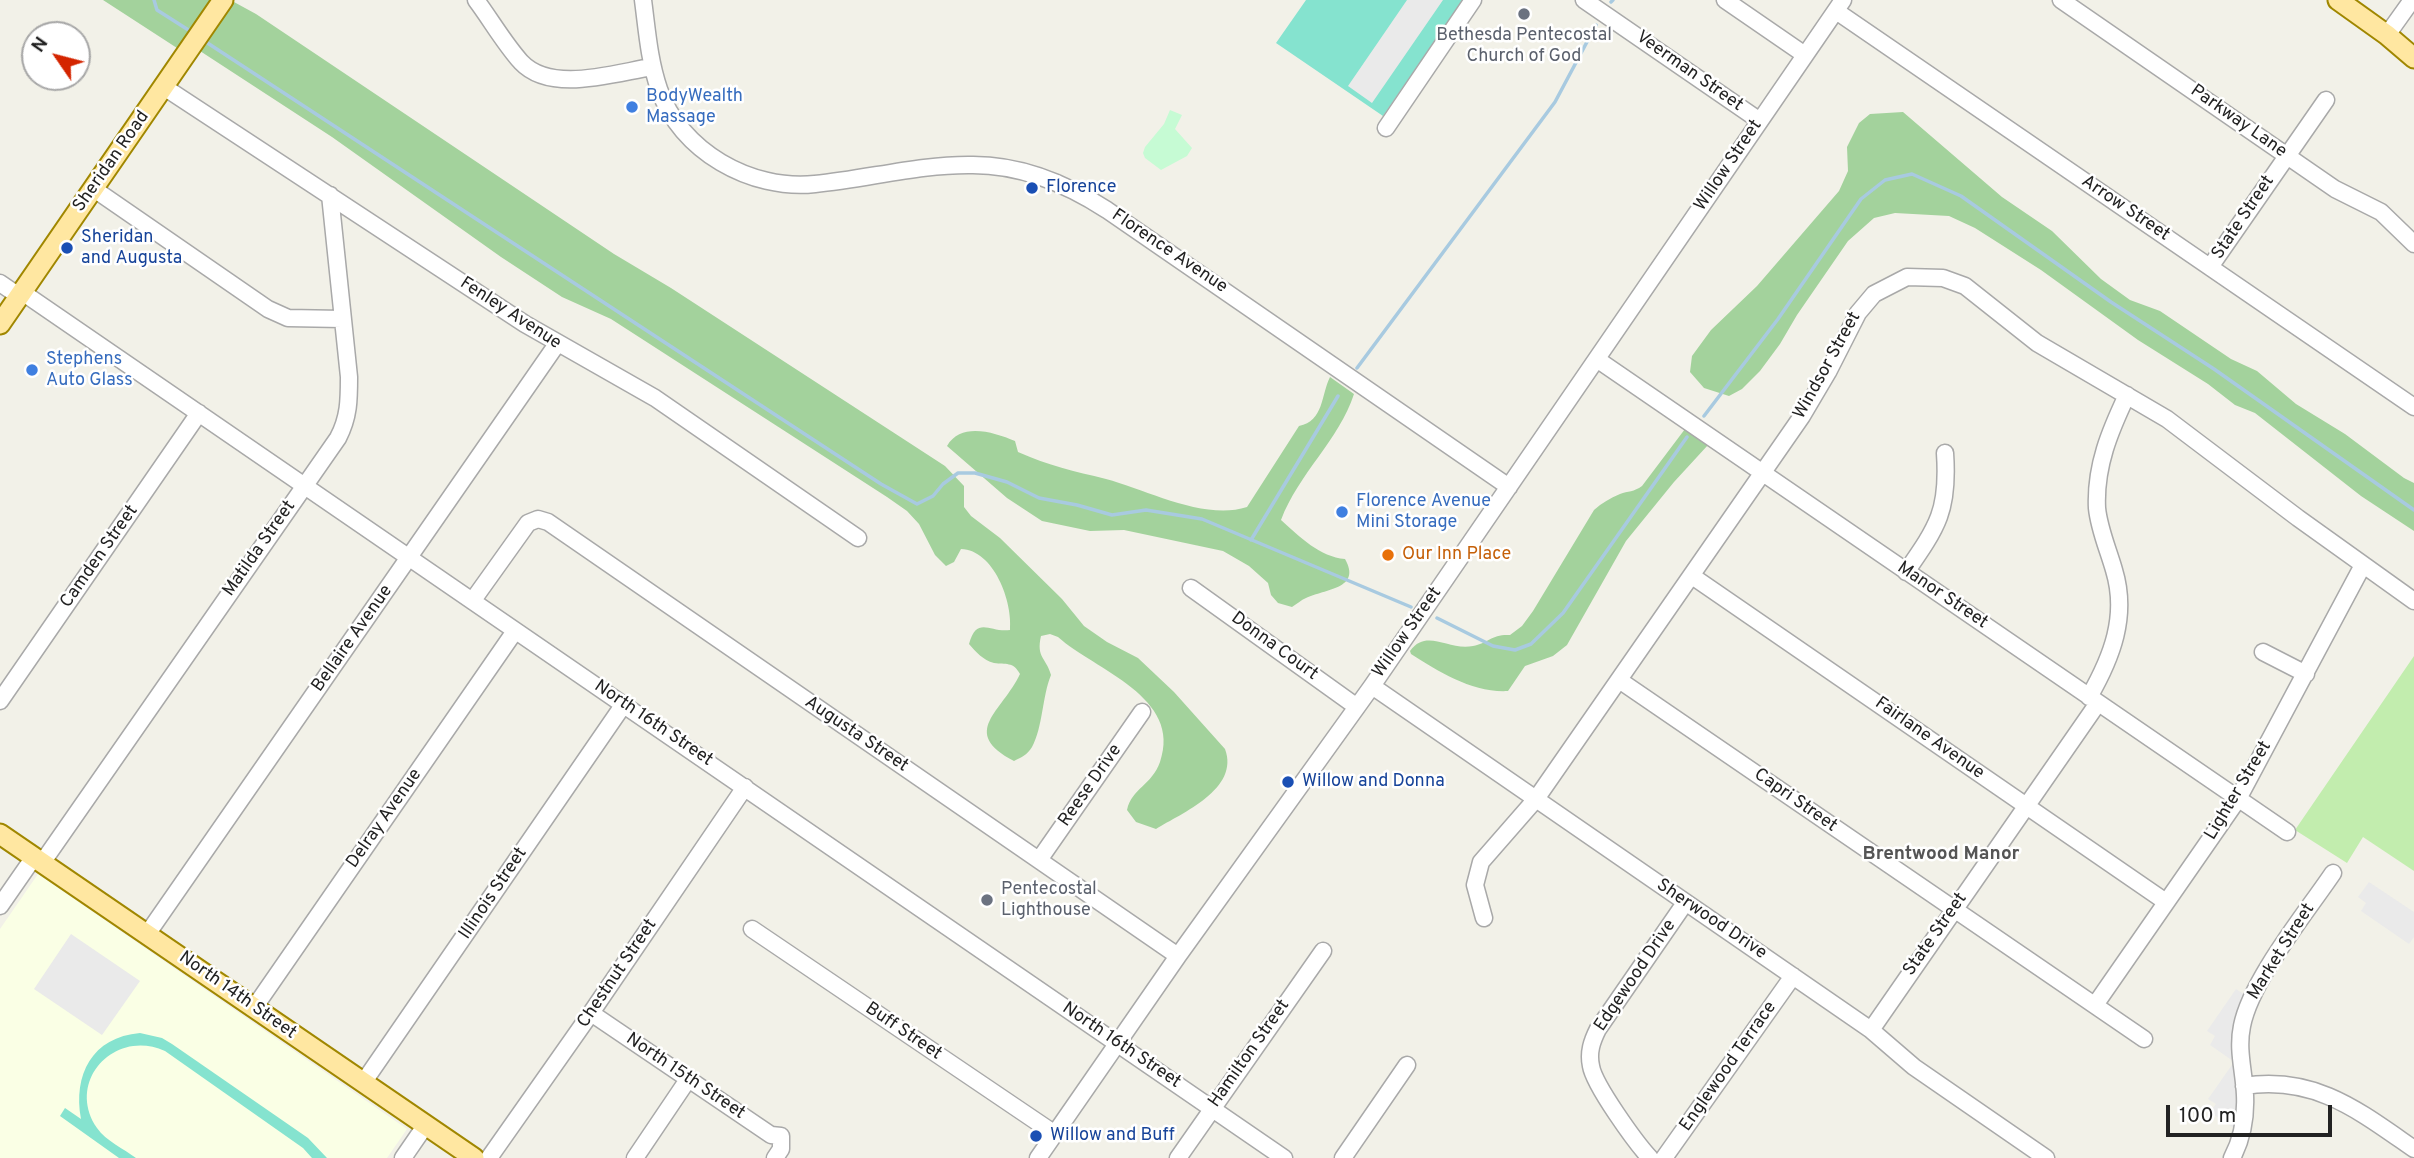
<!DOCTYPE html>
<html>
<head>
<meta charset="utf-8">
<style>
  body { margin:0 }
  #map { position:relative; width:2414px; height:1158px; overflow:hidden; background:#f2f1e8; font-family:Overpass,sans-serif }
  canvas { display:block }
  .north { position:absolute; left:21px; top:21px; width:70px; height:70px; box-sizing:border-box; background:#fff; border:2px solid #a7a7a7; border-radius:50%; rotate:305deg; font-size:19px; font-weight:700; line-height:28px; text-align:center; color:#222 }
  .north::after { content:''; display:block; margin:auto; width:24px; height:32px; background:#d42500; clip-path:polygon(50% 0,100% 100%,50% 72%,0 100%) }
  .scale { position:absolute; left:2166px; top:1105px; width:166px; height:32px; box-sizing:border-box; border:4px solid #222; border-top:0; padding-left:9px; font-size:21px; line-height:24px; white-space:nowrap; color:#222; -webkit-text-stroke:5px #fff; paint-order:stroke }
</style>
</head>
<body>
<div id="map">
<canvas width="2414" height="1158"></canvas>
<div class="north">N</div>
<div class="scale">100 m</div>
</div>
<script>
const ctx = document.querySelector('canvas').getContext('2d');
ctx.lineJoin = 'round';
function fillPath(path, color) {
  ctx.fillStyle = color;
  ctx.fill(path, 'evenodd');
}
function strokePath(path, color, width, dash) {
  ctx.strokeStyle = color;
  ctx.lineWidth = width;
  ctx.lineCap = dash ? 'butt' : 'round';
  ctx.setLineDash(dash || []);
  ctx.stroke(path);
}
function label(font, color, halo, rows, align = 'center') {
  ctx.font = font + ' Overpass,sans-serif';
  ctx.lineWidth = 5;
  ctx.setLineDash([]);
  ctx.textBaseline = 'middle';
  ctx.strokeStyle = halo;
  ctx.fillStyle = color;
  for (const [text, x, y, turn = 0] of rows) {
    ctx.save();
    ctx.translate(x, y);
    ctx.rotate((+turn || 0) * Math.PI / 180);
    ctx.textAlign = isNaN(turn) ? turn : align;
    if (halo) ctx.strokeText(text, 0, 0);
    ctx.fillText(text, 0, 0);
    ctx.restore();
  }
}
fillPath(new Path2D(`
  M38 874 407 1129 387 1158H0V929Z`), '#faffe5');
fillPath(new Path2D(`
  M2414 656V871L2363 837 2347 863 2295 830Z`), '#c2edae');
fillPath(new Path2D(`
  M103 0H210L177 48Z
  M234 2 256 14 614 254 671 288 945 466 964 486V507L971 516 1000 538 1062 599 1084 626 1107 642 1138 658 1174 692 1225 749C1240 789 1182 813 1156 829L1136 822 1127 810C1132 788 1152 785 1160 762 1183 697 1095 670 1058 637L1050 634 1041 636C1036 658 1046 657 1051 675 1042 697 1043 727 1032 747 1027 755 1022 757 1014 761 959 732 1002 712 1020 674 1013 661 1006 665 994 663 983 660 976 652 969 644 977 615 990 633 1010 630 1013 602 994 550 961 549L954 562 946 566 935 555 919 524 907 511 887 497 611 319 562 297 501 257 332 137 200 51Z
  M1903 112 2002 197 2052 231 2101 279 2130 300 2160 311 2231 359 2257 371 2296 404 2345 434 2404 478 2414 483V531L2361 496 2255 413 2235 405 2208 384 2138 340 2041 270 1975 228 1949 216 1895 213 1874 218 1848 241 1797 315 1780 344 1760 371 1742 389 1729 396 1704 388 1690 372 1692 356 1711 330 1757 286 1839 191 1848 171 1847 147 1859 123 1870 114Z
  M1330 377 1354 394C1339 440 1299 473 1281 520 1300 537 1320 557 1345 559 1362 589 1325 589 1306 598 1301 600 1297 604 1292 607L1278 603 1271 595 1268 583 1249 566 1223 551 1124 530 1090 531 1042 521 1007 498 947 446C961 422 993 432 1015 441L1018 452C1049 466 1074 471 1106 479 1147 490 1205 521 1247 507L1299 426C1324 421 1321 395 1330 377Z
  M1685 429 1708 445 1674 482 1626 541 1567 645 1553 656 1525 666 1508 691C1473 693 1439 672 1411 654L1410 651C1427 628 1448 651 1473 646 1488 643 1492 634 1510 635L1522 626 1533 611 1594 510C1602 503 1610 498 1620 494 1628 491 1634 492 1642 486Z`), '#a3d29c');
fillPath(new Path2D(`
  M1170 110 1182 115 1175 129 1192 148 1187 156 1161 170 1145 158 1143 153 1145 147 1164 124Z`), '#c6fbd4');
fillPath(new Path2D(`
  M1306 0H1463L1383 116 1276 43Z
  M140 1033 162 1038 172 1044 308 1138 327 1158H312L303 1148 165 1051C115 1028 65 1081 97 1128 106 1141 124 1149 136 1158H119L60 1116 65 1108 81 1119C73 1075 92 1037 140 1033Z`), '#85e3cf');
fillPath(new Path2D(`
  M1407 0H1443L1372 103 1348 86Z
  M2369 882 2414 912V937L2409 944 2361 911 2366 903 2358 897Z
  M71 934 140 981 102 1035 34 989Z
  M2236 989 2245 995 2233 1036V1061L2210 1045 2215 1036 2207 1031Z
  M2234 1062 2238 1108 2235 1129 2210 1112 2216 1104 2208 1099Z`), '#eaeaea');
strokePath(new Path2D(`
  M154 0 157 10 190 31
  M1611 2 1613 0
  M206 42 881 484 917 504 933 496 943 484 958 473H975L1007 482 1039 498 1077 505 1112 515 1146 510 1202 519 1411 607
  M1357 368 1555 102 1596 25
  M1704 416 1778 319 1861 199 1885 180 1912 174 1961 196 2111 302 2214 369 2414 510
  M1251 540 1338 396
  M1437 618 1493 646 1515 650 1531 644 1563 613 1687 437`), '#a8cae0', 3.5);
const minor = new Path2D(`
  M476 0C491 20 504 43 521 62 551 94 614 73 652 67
  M643 0C647 30 649 60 659 89 680 151 751 191 815 184 868 179 920 164 973 165 1022 165 1067 184 1107 210L1509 487
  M1584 0 1760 121
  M1725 0 1805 55
  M2061 0 2335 189 2381 212 2414 244
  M1836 11 2414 407
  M2387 35 2412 0
  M164 87 525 324 655 398 858 538
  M1386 128 1473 0
  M94 189 268 309 288 318 342 319
  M2210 267 2326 100
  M0 283 19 296
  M22 292 1284 1158
  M1598 360 2287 832
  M1906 572C1938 526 1949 510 1945 453
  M1692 576 2166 902
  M1191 588 1357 707
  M473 600 528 523 538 519 548 522 1178 956
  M2263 652 2306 674
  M1619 680 2144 1039
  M1372 686 1871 1030 1914 1067 2046 1158
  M2089 697C2112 657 2128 616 2114 570 2108 549 2099 529 2097 508 2095 466 2110 431 2127 395
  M0 701 199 413
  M1039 860 1142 712
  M42 863 338 438C349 417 349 400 349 377L330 195
  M0 906 34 857
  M1484 918 1475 885 1481 862 1536 799 1802 416 1828 372 1858 313 1874 294 1907 277 1943 278 1965 286 2037 343 2167 419 2298 518 2414 601
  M752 929 1055 1134
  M148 933 557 344
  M2095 1005 2238 799 2363 565
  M254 1008 515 631
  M591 1013 771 1135 781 1136V1149L775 1158
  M1871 1030 2098 703
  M363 1083 624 704
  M2244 1086C2315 1075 2359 1111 2414 1149
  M403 1158 425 1126
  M489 1158 591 1013 745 787
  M635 1158 689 1078
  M1038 1158 1178 956 1372 686 1843 0
  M1178 1158 1323 951
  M1343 1158 1407 1065
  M1650 1158C1636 1143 1594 1085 1591 1066 1588 1052 1592 1041 1598 1029L1685 903
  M1664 1158 1793 976
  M2232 1158C2242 1139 2246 1117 2245 1095 2244 1071 2237 1050 2242 1026 2251 980 2306 913 2333 873`);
const major = new Path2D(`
  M2338 0 2387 35 2414 58
  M0 324 223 0
  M0 834 474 1158`);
strokePath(minor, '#a9a9a9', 19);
strokePath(major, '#a08700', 23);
strokePath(minor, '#fff', 16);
strokePath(major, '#ffe7a1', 19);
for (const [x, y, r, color] of [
  [1524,14,7,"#6b7280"],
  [632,107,7,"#3f7fe0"],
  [1032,188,7,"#1a4fb4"],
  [67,248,7,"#1a4fb4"],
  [32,370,7,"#3f7fe0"],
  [1342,512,7,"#3f7fe0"],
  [1388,555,7,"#e8710a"],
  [1288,782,7,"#1a4fb4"],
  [987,900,7,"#6b7280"],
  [1036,1136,7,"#1a4fb4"]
]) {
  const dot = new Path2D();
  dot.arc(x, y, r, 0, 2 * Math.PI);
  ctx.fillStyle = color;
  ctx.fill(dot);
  strokePath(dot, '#fff', 2.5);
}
label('18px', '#5b616d', '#fff', [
  ["Bethesda Pentecostal",1524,36],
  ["Church of God",1524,57],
  ["Pentecostal",1001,890,"left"],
  ["Lighthouse",1001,911,"left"]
]);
label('18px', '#222', '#fff', [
  ["Veerman Street",1689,72,35],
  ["Parkway Lane",2238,122,35],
  ["Sheridan Road",112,162,-55],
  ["Willow Street",1729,166,-56],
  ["Arrow Street",2125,209,34],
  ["State Street",2244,218,-56],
  ["Florence Avenue",1169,252,34],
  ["Fenley Avenue",510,314,33],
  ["Windsor Street",1828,366,-61],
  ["Matilda Street",260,549,-55],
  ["Camden Street",100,557,-55],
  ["Manor Street",1942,596,34],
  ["Willow Street",1408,633,-55],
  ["Bellaire Avenue",353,639,-55],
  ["Donna Court",1274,647,36],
  ["North 16th Street",653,724,34],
  ["Augusta Street",856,735,34],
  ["Fairlane Avenue",1929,739,35],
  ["Reese Drive",1091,786,-55],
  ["Lighter Street",2239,791,-59],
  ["Capri Street",1795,801,35],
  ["Delray Avenue",385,819,-55],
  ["Illinois Street",494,894,-56],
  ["Sherwood Drive",1711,920,34],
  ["State Street",1936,935,-55],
  ["Market Street",2282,952,-58],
  ["Chestnut Street",618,974,-56],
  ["Edgewood Drive",1636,976,-56],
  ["North 14th Street",237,996,35],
  ["Buff Street",903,1032,34],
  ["North 16th Street",1121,1046,34],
  ["Hamilton Street",1250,1054,-55],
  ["Englewood Terrace",1729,1067,-55],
  ["North 15th Street",685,1077,34]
]);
label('18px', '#366cbe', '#fff', [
  ["BodyWealth",646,97],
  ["Massage",646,118],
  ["Stephens",46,360],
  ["Auto Glass",46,381],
  ["Florence Avenue",1356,502],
  ["Mini Storage",1356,523]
], 'left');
label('18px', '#164399', '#fff', [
  ["Florence",1046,188],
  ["Sheridan",81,238],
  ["and Augusta",81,259],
  ["Willow and Donna",1302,782],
  ["Willow and Buff",1050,1136]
], 'left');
label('18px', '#c56008', '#fff', [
  ["Our Inn Place",1402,555]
], 'left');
label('bold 19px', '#555', '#fff', [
  ["Brentwood Manor",1941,855]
]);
</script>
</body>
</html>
